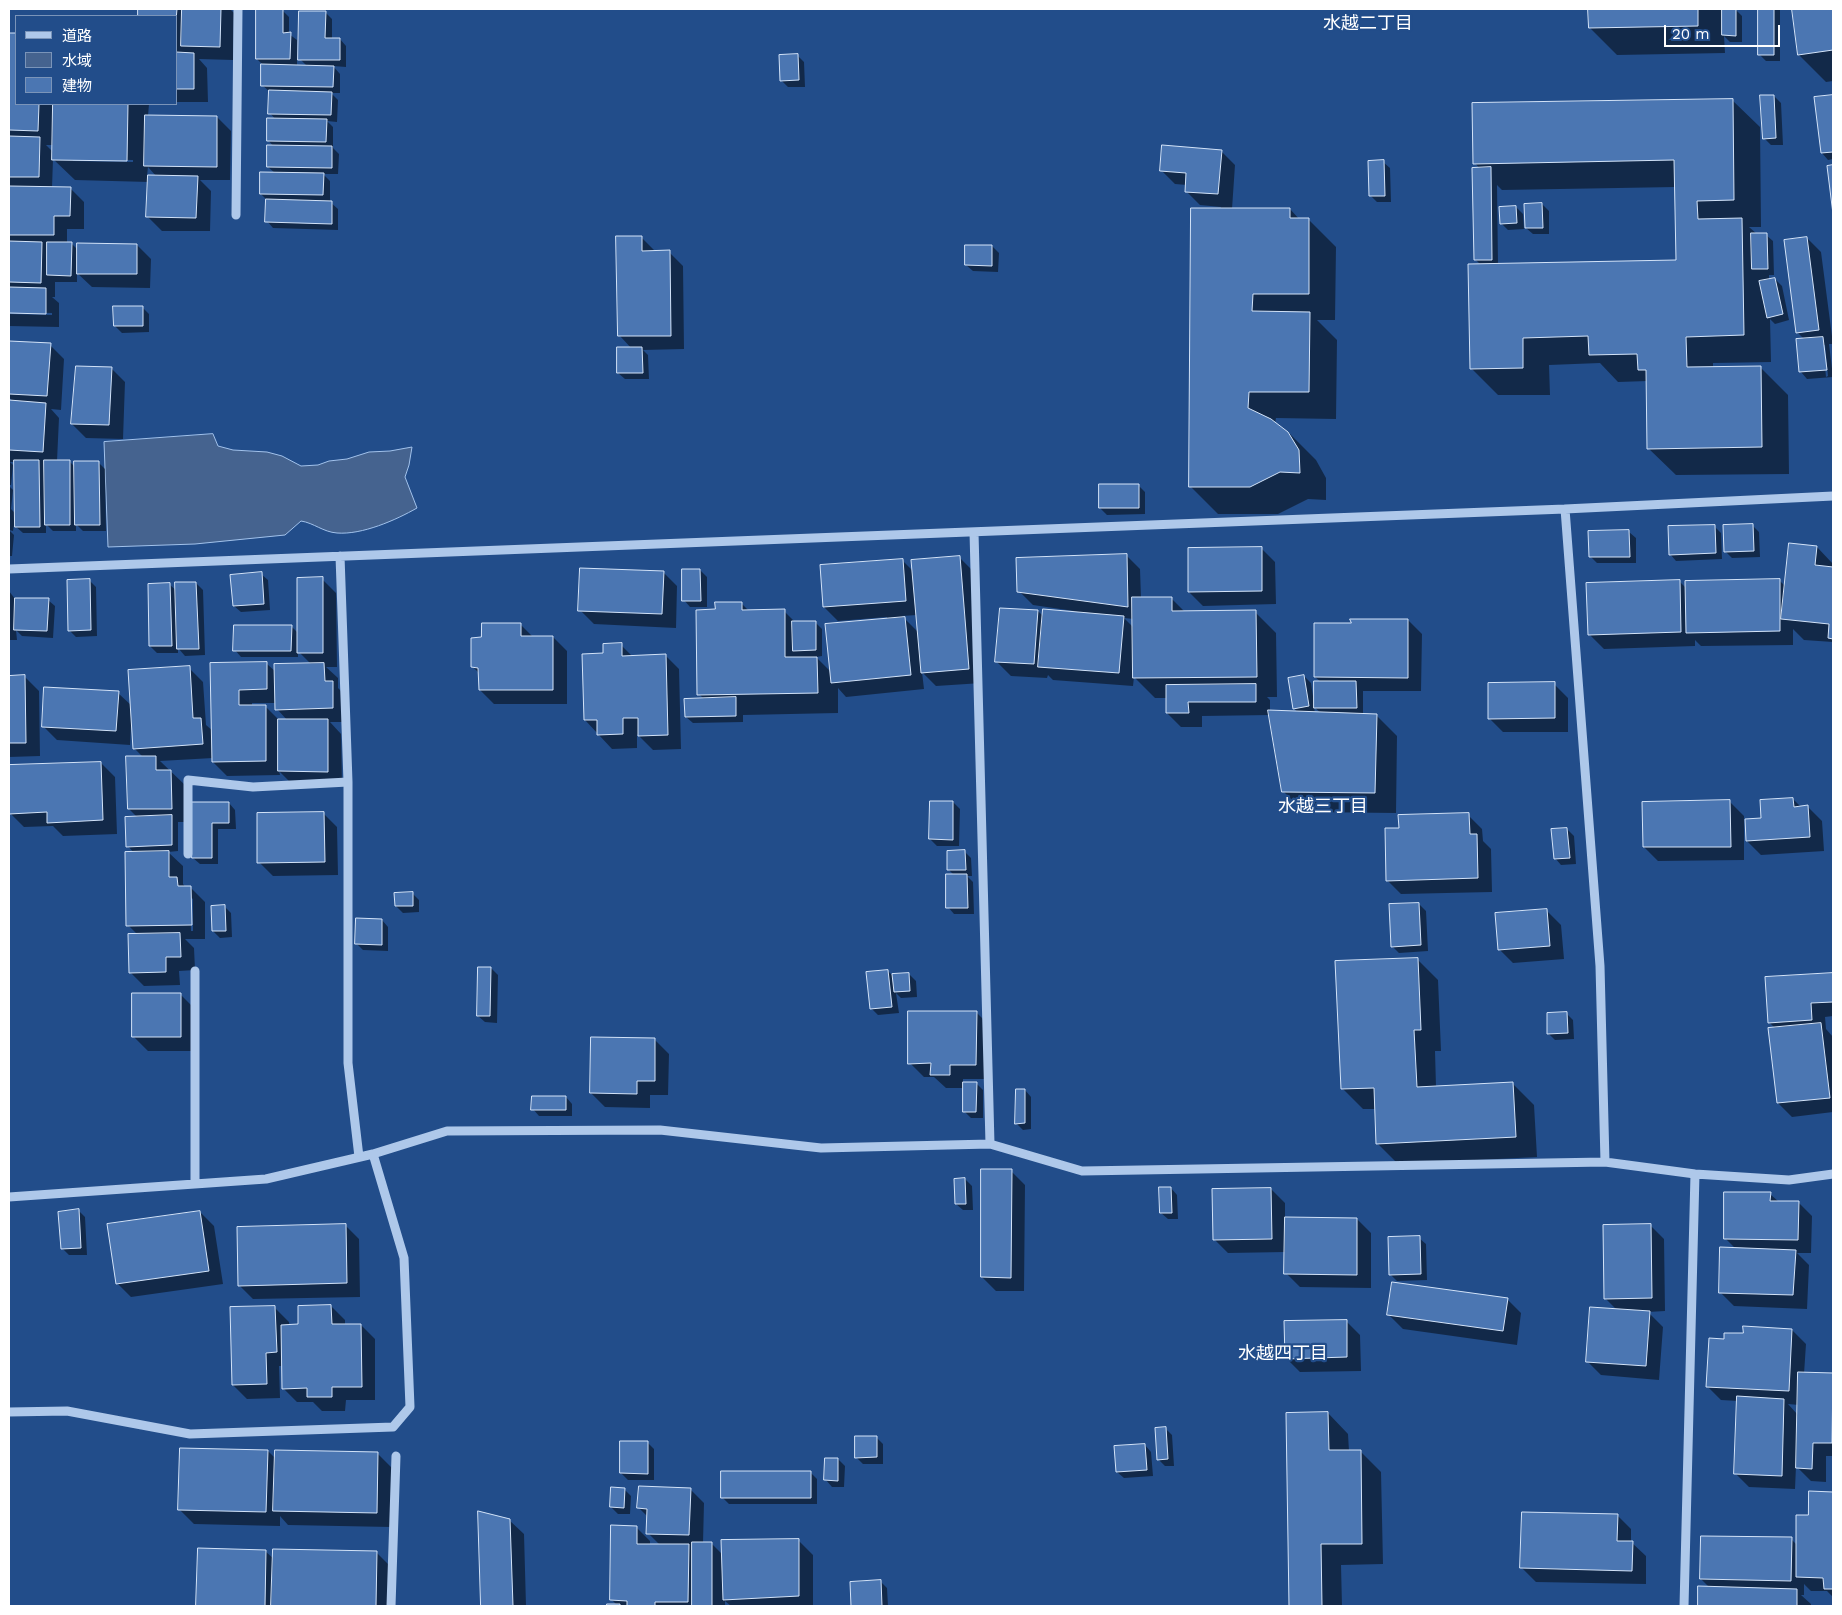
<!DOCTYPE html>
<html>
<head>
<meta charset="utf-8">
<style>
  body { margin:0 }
  #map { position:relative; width:1842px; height:1615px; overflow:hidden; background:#224d8a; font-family:"Work Sans","Noto Sans JP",sans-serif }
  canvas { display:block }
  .frame { position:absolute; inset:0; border:10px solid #fff; pointer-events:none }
  .legend { position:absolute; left:15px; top:15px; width:162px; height:90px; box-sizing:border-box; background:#224d8a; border:1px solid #7a94b9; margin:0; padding:6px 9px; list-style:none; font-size:15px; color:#fff }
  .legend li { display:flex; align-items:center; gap:10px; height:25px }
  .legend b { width:25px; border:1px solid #7a94b9 }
  .scale { position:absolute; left:1664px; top:25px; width:116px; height:22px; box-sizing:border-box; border:2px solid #fff; border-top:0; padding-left:6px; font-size:15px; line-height:18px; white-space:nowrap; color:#fff; -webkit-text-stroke:4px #224d8a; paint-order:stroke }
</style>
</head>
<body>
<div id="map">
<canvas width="1842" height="1615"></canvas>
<div class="frame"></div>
<ul class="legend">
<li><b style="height:6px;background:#aec8ea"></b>道路</li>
<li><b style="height:14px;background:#45638f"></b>水域</li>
<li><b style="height:14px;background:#4b76b2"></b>建物</li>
</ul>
<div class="scale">20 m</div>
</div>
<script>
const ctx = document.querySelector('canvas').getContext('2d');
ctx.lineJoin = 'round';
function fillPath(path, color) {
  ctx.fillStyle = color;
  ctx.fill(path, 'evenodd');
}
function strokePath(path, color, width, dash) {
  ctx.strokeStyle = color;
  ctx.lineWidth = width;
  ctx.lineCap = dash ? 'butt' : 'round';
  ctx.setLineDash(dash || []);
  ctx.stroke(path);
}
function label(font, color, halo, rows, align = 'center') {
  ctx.font = font + ' "Work Sans","Noto Sans JP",sans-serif';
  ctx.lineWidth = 4.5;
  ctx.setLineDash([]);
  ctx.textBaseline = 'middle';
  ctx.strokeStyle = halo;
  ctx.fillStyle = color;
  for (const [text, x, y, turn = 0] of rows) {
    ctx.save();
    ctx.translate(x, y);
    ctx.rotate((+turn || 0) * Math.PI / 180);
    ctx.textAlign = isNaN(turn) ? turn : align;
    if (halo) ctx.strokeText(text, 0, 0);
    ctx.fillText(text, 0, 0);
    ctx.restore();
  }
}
const water = new Path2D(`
  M213 434 218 446 233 450 267 452 282 456 301 466 318 465 329 461 347 459 369 452 390 451 412 447 409 465 405 477 417 508C396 520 362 535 337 533 323 532 314 523 301 521L285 535 195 544 108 547 104 442Z`);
fillPath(water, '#45638f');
strokePath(water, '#a2c2eb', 1);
fillPath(new Path2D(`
  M139 9H230L234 13 233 60 199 59 207 68 208 102H176V16H139Z
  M1590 9 1736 10 1742 16V42H1730L1724 36 1725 53 1617 55 1590 28Z
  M1759 9H1780V61H1766L1759 54Z
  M1793 9H1833V81L1826 82 1799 55Z
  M282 10 289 17V34L297 40V66H307L300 59 325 12 332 19V39H340L346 46V67L333 66 340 74V93H331L338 100 337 122 327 121 333 127V148L339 154 338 174H323L330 181V202L338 209V230L273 228 267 221V200L261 194 275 173 268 167 274 147 268 140 276 120 270 113V92L262 85V64L257 59Z
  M9 34H16V104H149L148 116 217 117 231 131 230 180H200L211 191 210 231H162L148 217 149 182 75 180 53 159 52 188H70L84 202V229H67V243H71L78 250 137 245 151 259 150 288 92 287 77 273V282H55V297H52L59 303V327L9 326V314L52 315V313L9 312ZM46 145H54V153ZM73 159 133 160V162L73 161ZM148 167 156 176H147Z
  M797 55 804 62 805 87H788L781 80Z
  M1774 96 1781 103 1783 145H1771L1764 138Z
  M1833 96V159L1828 160 1822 153 1815 98Z
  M1732 100 1760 127 1761 227H1749L1757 234 1766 235 1773 241 1774 275H1769V280L1775 279 1782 286 1789 320 1775 324 1770 319 1771 362 1713 363V368L1760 367 1788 395 1789 474 1676 475 1648 448V381L1618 382 1600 363 1549 365 1550 395H1498L1471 368 1481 265 1475 259 1480 169 1475 163ZM1497 185 1502 190 1676 187 1677 261 1498 264Z
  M1221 151 1235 165 1232 209H1290L1300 220H1309L1336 247 1335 320H1317L1337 340 1336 419 1276 418 1275 423 1288 432 1316 460 1326 478V500L1308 499 1278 514H1218L1191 487 1221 207 1200 205 1186 191 1187 185 1175 184 1161 170Z
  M1383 162 1390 168 1391 202H1377L1370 195Z
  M1542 204 1549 211V234H1533L1526 228Z
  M1516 207 1523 214 1524 229 1508 230 1501 223Z
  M641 237 656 252H669L683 266 684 349 643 350 648 355 649 379H625L618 373 632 349 620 336Z
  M1807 238 1821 252 1833 344H1829L1833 377 1807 379 1801 372 1798 340H1805L1797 332ZM1823 345H1825L1828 376 1826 377Z
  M992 246 999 253 998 272 973 271 966 265Z
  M142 307 149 314V332L122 333 115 326Z
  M9 342 50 345 64 359 61 410 51 409 59 418 57 461H69L75 467 99 463 105 469 106 531H83L76 524V531H53L46 524V533H23L14 525 13 531 9 530 14 535 12 556H9V486L13 490 11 509 16 514 15 462H10L13 465 11 485H9V402H13L9 397Z
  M111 368 125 382 123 439 86 438 72 424Z
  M1138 485 1145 492V514L1107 515 1100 508Z
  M1752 525 1759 532 1760 557 1732 558 1725 551Z
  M1714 526 1721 533 1722 559 1676 561 1670 554Z
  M1629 532 1636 538V563H1597L1590 556Z
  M1817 547 1833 564V642L1804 640 1793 629V645L1701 646 1695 640V646L1604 649 1590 635 1679 581 1687 589 1779 580 1786 587Z
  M1261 548 1275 562 1276 604 1203 606 1189 592Z
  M1126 555 1140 569 1141 598H1171L1185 612H1255L1276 633 1277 697H1267L1270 700V712L1298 713 1294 708 1304 676 1311 683 1314 703H1315L1321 682 1315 677 1352 624 1408 620 1422 634 1421 691H1363V715H1376L1397 736 1396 813 1304 812 1283 791 1271 715 1202 716V727H1181L1167 713V698H1155L1134 677 1133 686 1053 680 1048 675 1047 678 1011 676 997 662 1038 611 1044 617 1073 613 1074 611 1033 605 1019 591ZM1124 618 1134 619V628ZM1314 707 1321 713H1315Z
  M959 557 973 571 982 683 936 686 922 672 924 689 846 697 838 688V713L743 715V722L693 723 686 717 704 699 699 694 741 603 749 611H784L796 623 815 622 822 629V656L816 657 831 672 887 620V617L838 621 824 607 821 566 902 560 914 572ZM917 615 919 633 902 616Z
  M700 570 707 577V607H690L684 600Z
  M663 572 677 586 676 628 594 624 580 610Z
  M261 574 268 580 270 610 241 612 234 606Z
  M322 579 336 593 337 667H326L338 678V688L346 696 347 722H330L341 734 342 785H293L279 771 280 775 227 776 213 762V758L160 761 185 785V822H178V851L168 852 183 866V884L186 888H191L205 902V939H185L194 948 195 970 179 971 180 985 144 986 130 972 138 935 128 925 134 853 128 846 137 817 129 809 143 757 134 748 133 726H131L130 745 57 740 43 726 118 693 132 706 189 668 203 682 206 725 213 731 212 664H267L276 672 311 664 298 651V657H241L235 650 291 626 299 634ZM252 703H276L277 709 287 720H279L265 706H252ZM190 897 193 899V931H191Z
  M89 580 96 587 97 636 76 637 69 630Z
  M196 583 203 590 205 655 185 656 178 648V653H157L150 646 170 585 177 591Z
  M9 591 15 599 48 600 55 606 53 638 22 636 16 630 17 640H9Z
  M520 624 533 637H553L567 651V704H494L480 690V674L473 667 483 639Z
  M621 645 633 657 665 655 679 669 681 749 653 750 637 734V748L612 749 585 720 604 654Z
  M9 677H25L39 691 40 756 9 757Z
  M1554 684 1568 698V732H1503L1489 718Z
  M101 763 115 777 117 834 63 836 53 826 24 827 10 813 9 767Z
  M1793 799 1801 807H1808L1822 821 1824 851 1761 855 1747 841 1763 819Z
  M953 802 960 809 959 846H937L930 839Z
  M1730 802 1744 816V860L1658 861 1644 847Z
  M193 803H229L235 810 236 829H218V864H200L193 858Z
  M323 813 337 827 338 875 273 876 259 862Z
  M1468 815 1482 829 1483 841 1491 849 1492 892 1401 894 1387 880 1400 829Z
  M1567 829 1574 836 1576 864 1561 865 1555 858Z
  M965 852 971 858 972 876H967L973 882 974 914H954L948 907 954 875 949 870Z
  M412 893 419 900V912L403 913 396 906Z
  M1419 904 1426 911 1428 951 1399 953 1392 946Z
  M224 906 231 913 232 937 220 938 213 931Z
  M1547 911 1561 925 1564 959 1513 963 1499 949Z
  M382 920 388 927V951L363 950 356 943Z
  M1417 959 1438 980 1441 1051H1435L1436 1087 1513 1084 1534 1105 1537 1157 1398 1164 1377 1143 1376 1109H1363L1342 1088Z
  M491 968 498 975 497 1023 485 1022 478 1016Z
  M888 971 892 975 909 974 916 981 917 997 901 998 896 993 899 1013 878 1015 871 1008Z
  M1833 974V1016L1825 1017 1826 1029 1833 1037V1112L1792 1117 1778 1103 1776 1029 1769 1022 1767 978Z
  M180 994 194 1008V1051H148L134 1037Z
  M976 1012 990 1026V1079H963V1083H976L983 1090V1118H971L964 1111V1088H946L934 1077H924L910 1063Z
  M1566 1013 1573 1020 1574 1039 1555 1040 1548 1033Z
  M655 1040 669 1054 668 1095H650V1108L605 1107 591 1093Z
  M1025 1090 1031 1097V1129L1023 1130 1016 1123Z
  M566 1097 572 1104V1116H539L533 1109Z
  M1011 1171 1025 1185 1024 1291H996L982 1277Z
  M965 1179 972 1186 973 1210H963L956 1204Z
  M1171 1188 1177 1195 1178 1219H1168L1161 1213Z
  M1271 1189 1285 1203V1218L1357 1219 1371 1233V1288L1300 1287 1286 1273V1252L1228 1253 1214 1239Z
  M1770 1194 1779 1202H1798L1812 1216 1811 1253H1797L1809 1265 1807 1309 1734 1306 1720 1292 1736 1249 1725 1238Z
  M78 1210 85 1217 87 1255H69L62 1248Z
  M200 1212 214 1226 223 1284 131 1297 117 1283Z
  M345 1225 359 1239 360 1297 253 1299 239 1285Z
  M1650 1225 1664 1239 1665 1311 1648 1312 1663 1327 1659 1380 1601 1375 1587 1361 1617 1310 1605 1298Z
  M1419 1238 1426 1244 1427 1280 1397 1281 1390 1274Z
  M1507 1299 1521 1313 1517 1345 1403 1329 1389 1315Z
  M331 1306 345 1320V1326L361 1325 375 1339V1400H346L345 1411H322L313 1402H297L283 1388V1366H279L280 1398 247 1399 233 1385 275 1308 289 1322V1326H300Z
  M1346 1321 1360 1335 1361 1371 1300 1372 1286 1358Z
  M1792 1330 1806 1344 1804 1374 1833 1375V1456H1826V1482L1811 1481 1796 1466 1795 1489 1749 1487 1735 1473 1738 1401 1721 1400 1707 1386 1725 1340 1744 1334ZM1788 1404 1799 1405 1798 1415Z
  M1328 1413 1348 1434 1349 1451H1360L1381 1472 1383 1564 1341 1565 1342 1606H1290L1287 1414Z
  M1166 1429 1172 1435 1174 1466H1165L1158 1459Z
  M876 1437 883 1444V1464H863L856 1457Z
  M647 1442 654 1449V1480H628L621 1473Z
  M1145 1445 1151 1452 1153 1476 1124 1478 1117 1472Z
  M268 1451 276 1459 378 1454 392 1468 391 1527 288 1525 280 1516V1526L194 1524 180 1510Z
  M838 1459 845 1466 844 1487H832L826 1480Z
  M810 1472 817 1479V1504H729L722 1497Z
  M624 1489 631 1496 630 1514H618L611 1507Z
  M690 1489 704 1503 703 1543H711L722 1554 799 1541 813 1555V1606H731L725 1601V1606H608L617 1605 611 1599 636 1527 650 1541V1545H660L648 1533V1517L639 1508Z
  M1810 1492 1833 1493V1597L1827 1591H1811L1804 1584V1595H1801L1811 1604V1606H1699V1588H1710L1701 1579 1791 1539 1797 1545 1810 1516Z
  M479 1512 509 1520 524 1534 526 1606H483Z
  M1617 1515 1631 1529V1542L1646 1556V1584L1536 1582 1522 1568Z
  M199 1549 265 1551 274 1559 376 1552 390 1566 389 1606H198Z
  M881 1582 887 1588 888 1606H853L852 1583Z`), '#0007');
const building = new Path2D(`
  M138 9H177L176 20V16H138Z
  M182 9H221L220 47 181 46Z
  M256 9H283V33L291 32 290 59H256Z
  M1588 9H1698V26L1589 28Z
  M1722 9H1736V36L1722 35Z
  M1758 9H1774V55H1758Z
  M1792 9H1833V50L1798 55Z
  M299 11H326L325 38H340V60H298Z
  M9 33H16V104H39L38 131 9 130Z
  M176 52 194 53V89H176Z
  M798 54 799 80 780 81 779 55Z
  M261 64 334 66 333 87 261 86Z
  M269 90 332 92 331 115 268 114Z
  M1760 95H1774L1776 138 1763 139Z
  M1833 95V152L1821 153 1814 97Z
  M1733 99 1734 200 1697 201 1698 219 1742 218 1744 335 1686 337 1687 367 1761 366 1762 447 1647 449 1646 370H1638L1637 354 1589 355 1588 336 1523 338V368L1470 369 1468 264 1676 260 1674 160 1473 164 1472 103Z
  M53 104H128L127 161 52 160Z
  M145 115 217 116V167L144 166Z
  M267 118 327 119 326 142 267 141Z
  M9 136 40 137 39 177H9Z
  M267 145 332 146V168L267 167Z
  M1162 145 1222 150 1218 194 1185 192 1186 173 1160 171Z
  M1384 160 1385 196H1369L1368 161Z
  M1833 165V214L1827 166Z
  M1491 167 1492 260H1474L1472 168Z
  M260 172 324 173 323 195 260 194Z
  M148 175 198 176 196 218 146 217Z
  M9 186 71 187 70 216H54V235H9Z
  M266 199 332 201V224L265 222Z
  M1542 203 1543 228H1525L1524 204Z
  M1516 206 1517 223 1500 224 1499 207Z
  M1191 208H1290V218H1309V294H1253L1252 311 1310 312 1309 392H1249L1248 408 1271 419 1288 432 1299 450 1300 473 1280 472 1250 487H1189Z
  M1751 233H1767L1768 269H1752Z
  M616 236H642V251L670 250 671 336H618Z
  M1807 237 1819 330 1796 333 1784 240Z
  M9 241 42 242 41 283 9 282Z
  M47 242H72L71 276 47 275Z
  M77 243 137 244V274H77Z
  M965 245H992V266L965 265Z
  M1775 278 1783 314 1767 318 1759 281Z
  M9 287 46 288V314L9 313Z
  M113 306H143V326H114Z
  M1823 337 1827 370 1799 372 1796 339Z
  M9 341 51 343 47 396 9 394Z
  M617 347H642L643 373H617Z
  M76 366 112 367 109 425 71 424Z
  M9 400 46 403 43 452 9 450Z
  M14 460H39L40 527H15Z
  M44 460H70V525H45Z
  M74 461H99L100 525H75Z
  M1099 484H1139V508H1099Z
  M1753 524 1754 551 1724 552 1723 525Z
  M1715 525 1716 553 1669 555 1668 526Z
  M1629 530 1630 557H1589L1588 531Z
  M1789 543 1817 546 1815 565 1833 567V639L1828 638 1829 624 1781 619Z
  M1262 547V591L1188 592V548Z
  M1127 554 1128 607 1017 592 1016 558Z
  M960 556 969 669 921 673 911 560Z
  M903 559 906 601 823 607 820 565Z
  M580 568 664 571 662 614 578 611Z
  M682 569H700L701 601H682Z
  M262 572 264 604 233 606 230 575Z
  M323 577V653H297V578Z
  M90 579 91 630 68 631 67 580Z
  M1780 579V631L1686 633 1685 581Z
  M1680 580 1681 632 1588 635 1586 583Z
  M175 582H196L199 649H177Z
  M170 583 172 646H149L148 584Z
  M1132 597H1172V611L1256 610 1257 677 1133 678Z
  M15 598H49L47 631 14 630Z
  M715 602H742V610L785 609V657H817L818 693 697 695 696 610 715 609Z
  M1000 608 1038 610 1034 664 995 662Z
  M1043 609 1124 616 1119 673 1038 667Z
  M905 617 911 675 831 683 825 624Z
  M1350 619H1408V678L1314 677V623H1351Z
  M792 621H816V650L793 651Z
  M482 623H521V636H553V690H479L478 668 471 667V638L481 637Z
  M234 625H292L291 651H233Z
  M622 643V656L666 654 668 735 638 736V718H623V734L597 735V720H584L582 654 603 653V644Z
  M267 662V689L239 690V705H266V761L212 762 210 663Z
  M324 663 325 681H333V708L275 710 274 664Z
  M190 666 193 718H201L203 744 133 749 128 670Z
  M25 675 26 743H9V676Z
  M1304 675 1309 706 1293 709 1288 678Z
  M1314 681H1356L1357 708H1314Z
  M1555 682V718L1488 719V683Z
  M1256 684V702H1188L1189 713H1166V685Z
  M44 687 119 691 116 731 42 727Z
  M736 697V716L685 717 684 699Z
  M1268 710 1377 714 1375 793 1282 792Z
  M278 719H328V772L278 771Z
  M126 756H156V770H171L172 809H128Z
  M101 762 103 820 47 823V812L9 814V765Z
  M1793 798 1794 807 1808 805 1810 837 1746 841 1745 819 1761 818 1760 800Z
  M1730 800 1731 847H1643L1642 802Z
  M930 801H953V840L929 839Z
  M192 802H229V823H212V858H192Z
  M324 812 325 862 257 863V813Z
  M1469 813 1470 834H1477L1478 878 1386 881 1385 828H1399L1398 815Z
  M172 815V845L126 847 125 817Z
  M1567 828 1570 858 1554 859 1551 829Z
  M965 850 966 870H947V851Z
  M169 851V877H177L178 886H191L192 925 126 926 125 852Z
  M946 874H967L968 908H946Z
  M413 892V906H395L394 893Z
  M1419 903 1421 945 1391 947 1389 904Z
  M225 905 226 931H212L211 906Z
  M1547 909 1550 946 1498 950 1495 913Z
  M356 918 382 919V945L355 944Z
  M180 933 181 957H166V972L129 973 128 934Z
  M1418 958 1421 1030H1414L1417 1087 1513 1082 1516 1137 1376 1144 1374 1088 1341 1089 1335 961Z
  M478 967H491L490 1016H477Z
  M888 970 892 1007 870 1009 866 972Z
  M909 973 910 991 894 992 892 974Z
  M1833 973V1002L1811 1003 1812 1020 1768 1023 1765 977Z
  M132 993H181V1037H132Z
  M908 1011H977L976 1065H950V1075H930L931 1063 908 1064Z
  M1567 1012 1568 1033 1547 1034V1013Z
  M1821 1023 1830 1098 1777 1103 1768 1028Z
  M591 1037 655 1038V1081H637V1094L590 1093Z
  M963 1082H977L976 1112H963Z
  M1016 1089H1025V1123L1015 1124Z
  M532 1096H566V1110H531Z
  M981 1169H1012L1011 1278 981 1277Z
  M965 1178 966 1204H955L954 1179Z
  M1159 1187H1171L1172 1213H1160Z
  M1271 1188 1272 1239 1213 1240 1212 1189Z
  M1724 1192H1771L1770 1201H1799L1798 1240 1724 1239Z
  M79 1209 81 1248 61 1249 58 1212Z
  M200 1211 209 1271 116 1284 107 1224Z
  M1285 1217 1357 1218V1275L1284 1274Z
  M346 1224 347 1283 238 1286 237 1227Z
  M1651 1224 1652 1298 1604 1299 1603 1225Z
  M1420 1236 1421 1274 1389 1275 1388 1237Z
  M1720 1247 1796 1250 1793 1295 1719 1293Z
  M1392 1282 1508 1298 1503 1331 1387 1315Z
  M331 1305 332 1324H361L362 1387H332V1397H307V1388L282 1389 281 1325 298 1324V1306Z
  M275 1306 277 1352 266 1353 267 1384 232 1385 230 1307Z
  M1590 1307 1650 1311 1646 1366 1586 1362Z
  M1347 1320V1357L1285 1359 1284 1321Z
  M1743 1326 1792 1329 1789 1391 1706 1387 1709 1338 1724 1339V1333H1743Z
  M1798 1372 1833 1373 1832 1443H1813L1812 1469 1796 1468Z
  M1737 1396 1784 1399 1782 1476 1734 1474Z
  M1328 1412 1329 1450H1361L1362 1544H1321L1322 1606H1289L1286 1413Z
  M1166 1427 1168 1459 1157 1460 1155 1428Z
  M855 1436H877V1457L855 1458Z
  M620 1441H648V1474L620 1473Z
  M1145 1444 1147 1470 1116 1472 1114 1446Z
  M180 1448 268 1450 266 1512 178 1510Z
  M275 1450 378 1452 377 1513 273 1511Z
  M825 1458H838V1481L824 1480Z
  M721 1471H811V1498H721Z
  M639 1486 691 1488 689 1535 646 1534 647 1509 637 1508Z
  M611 1487 625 1488 624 1508 610 1507Z
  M1809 1491 1833 1492V1589H1824L1823 1578 1796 1577V1515H1808Z
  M478 1511 510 1519 513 1606H481Z
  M1522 1512 1618 1514 1617 1541H1633L1632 1571 1520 1568Z
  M611 1525 637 1526V1544H689L688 1602H655V1606H627V1601L610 1600Z
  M1701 1536 1792 1537 1791 1581 1700 1579Z
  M799 1539V1596L723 1600 721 1540Z
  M692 1542H712V1606H692Z
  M198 1548 266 1550 265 1606H196Z
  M273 1549 377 1551 376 1606H271Z
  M881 1580 882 1606H851L850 1582Z
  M1698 1586 1797 1589V1606H1698Z
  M607 1604H620V1606H607Z`);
fillPath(building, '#4b76b2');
strokePath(building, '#d3e3f8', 1);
strokePath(new Path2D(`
  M236 215 238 9
  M1565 509 1600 966 1605 1162
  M974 532 990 1144
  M340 556 348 782V1063L359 1157
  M9 569 1565 509 1833 496
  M188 854V780L253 787 348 782
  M195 1184V971
  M9 1197 266 1179 373 1154 447 1131 660 1130 821 1148 990 1144 1082 1171 1605 1162 1695 1174 1789 1180 1833 1174
  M9 1412 67 1411 190 1434 393 1427 410 1407 404 1258 373 1154
  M391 1606 396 1456
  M1684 1606 1695 1174`), '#aec8ea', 9);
label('18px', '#fff', '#224d8a', [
  ["水越二丁目",1368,24],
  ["水越三丁目",1323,807],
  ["水越四丁目",1283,1354]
]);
</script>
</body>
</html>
